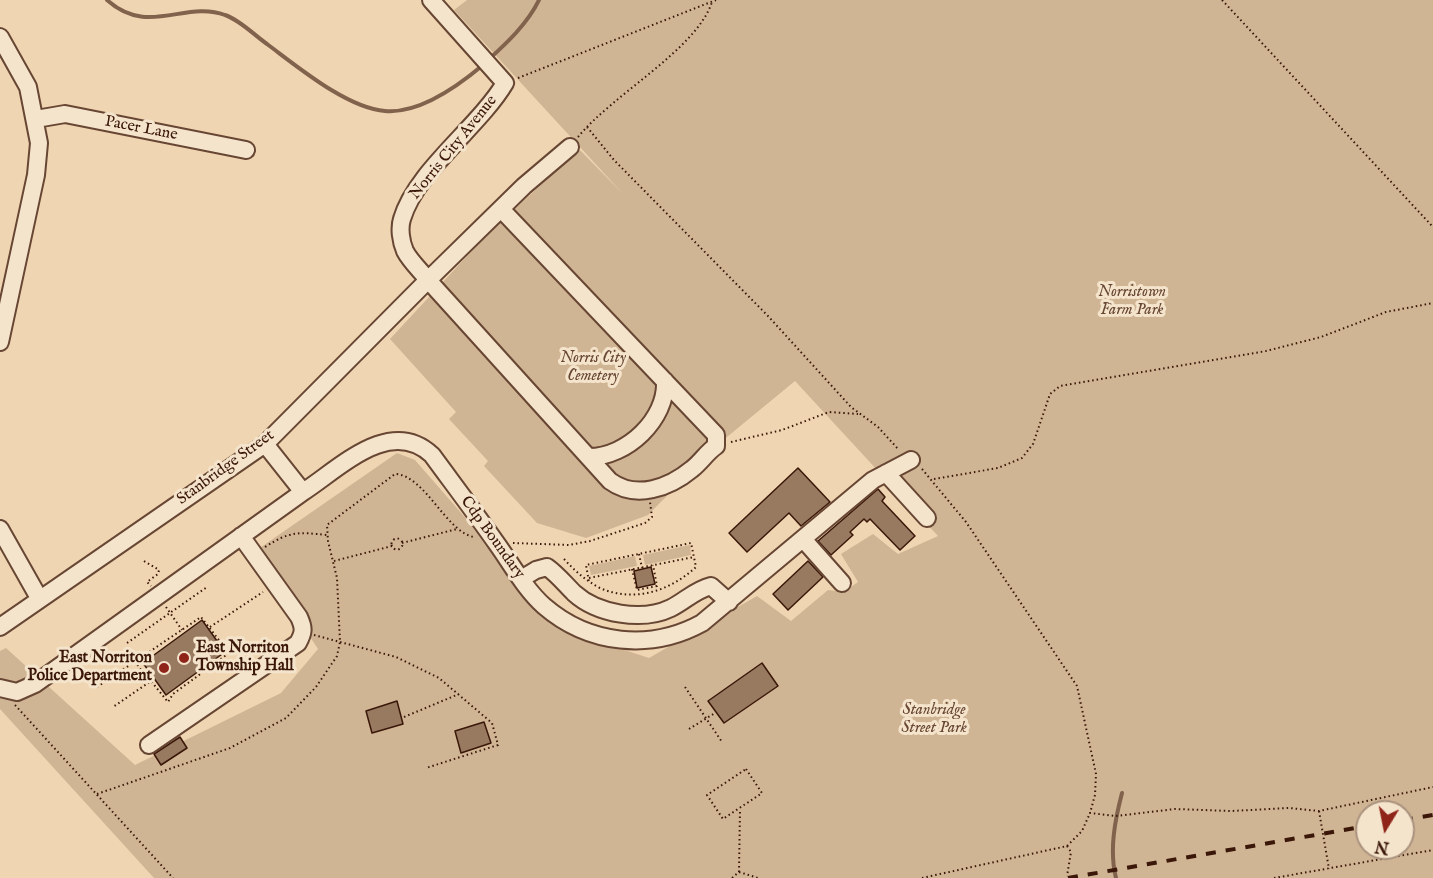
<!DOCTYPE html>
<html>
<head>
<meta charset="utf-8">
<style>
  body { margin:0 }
  #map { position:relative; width:1433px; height:878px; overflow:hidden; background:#efd5b1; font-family:"IM FELL English",serif }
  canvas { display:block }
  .north { position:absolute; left:1355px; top:800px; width:60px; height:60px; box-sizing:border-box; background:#f5e4cc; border:2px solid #aa927e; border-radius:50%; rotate:190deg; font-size:16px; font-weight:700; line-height:24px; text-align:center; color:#3a1709 }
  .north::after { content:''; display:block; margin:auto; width:21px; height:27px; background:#8f2418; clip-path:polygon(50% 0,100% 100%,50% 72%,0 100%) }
</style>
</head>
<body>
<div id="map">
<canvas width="1433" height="878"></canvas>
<div class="north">N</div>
</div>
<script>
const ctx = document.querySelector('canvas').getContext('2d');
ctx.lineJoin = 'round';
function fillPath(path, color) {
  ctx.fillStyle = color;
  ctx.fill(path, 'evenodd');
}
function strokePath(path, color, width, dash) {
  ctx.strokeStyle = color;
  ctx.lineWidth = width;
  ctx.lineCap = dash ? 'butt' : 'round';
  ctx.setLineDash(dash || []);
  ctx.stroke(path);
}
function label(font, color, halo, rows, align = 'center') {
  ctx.font = font + ' "IM FELL English",serif';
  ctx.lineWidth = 6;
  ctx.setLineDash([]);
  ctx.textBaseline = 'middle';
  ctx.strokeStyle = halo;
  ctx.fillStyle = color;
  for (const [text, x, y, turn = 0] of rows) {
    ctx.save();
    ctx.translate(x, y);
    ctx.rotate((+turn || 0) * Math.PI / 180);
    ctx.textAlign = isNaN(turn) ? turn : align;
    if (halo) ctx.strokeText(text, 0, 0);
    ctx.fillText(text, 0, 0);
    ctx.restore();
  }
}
fillPath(new Path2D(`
  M467 0H1433V878H154L0 709V651L6 648 135 765 281 693 318 649 254 552 397 453 415 460 563 630 649 658 757 596 791 621 828 590 844 592 858 582 841 554 873 534 898 554 938 536 795 381 716 446 648 515 586 538 537 523 484 466 488 461 449 419 456 412 390 339 480 242 579 149 624 195 454 10ZM1367 812H1403V848H1367Z
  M690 545 691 555 645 565 643 555Z
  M635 556 637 566 591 575 589 566Z`), '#d0b594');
strokePath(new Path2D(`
  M107 0C148 37 185 0 225 15 240 20 254 35 267 44 298 67 347 108 385 111 419 114 458 86 483 65
  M488 60C507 43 528 23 539 0
  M1116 878C1109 850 1115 820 1122 793`), '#81624c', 4);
const building = new Path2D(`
  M798 468 830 502 801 526 789 513 747 552 729 533Z
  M878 489 885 497 882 501 915 536 900 550 870 519 867 522 864 519 850 532 853 535 831 555 818 541Z
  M808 561 823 577 788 610 773 594Z
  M651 567 655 584 637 588 634 571Z
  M202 620 225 652 166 695 143 663Z
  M762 663 778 686 724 723 708 701Z
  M397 701 403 724 372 733 366 711Z
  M484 722 491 743 461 753 455 731Z
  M180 737 187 748 161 765 154 754Z`);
fillPath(building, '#987a60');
strokePath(building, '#3a1709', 1.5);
const minor = new Path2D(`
  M431 0 505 83C478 128 416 171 402 219 399 228 401 242 405 251 410 261 421 271 428 280L610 481C636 500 669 488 692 469 701 462 707 452 716 446V435L501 209
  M0 37 28 87 39 143 36 175 0 342
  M36 119 65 114 246 150
  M265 444 303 492C340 468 390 416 432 455 454 485 476 514 497 544 512 565 525 589 544 606 589 645 651 651 702 623L873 480 911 460
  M589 457C627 457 667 419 665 381
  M886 473 927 518
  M0 529 39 598
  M803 539 842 583
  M521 579 536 570 547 567C557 574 565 584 574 593 597 614 642 622 671 608 685 601 695 590 711 586L729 602
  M0 627 265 444 428 280 524 186 570 147
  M0 688 17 692 35 684 303 492
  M149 745 298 643C304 632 304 628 299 617L241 536`);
strokePath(minor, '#674633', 20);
strokePath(new Path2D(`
  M1222 0 1433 227
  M518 78 716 0
  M587 127 614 160 768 316 851 407 878 427 899 450
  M578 137C613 94 696 50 712 2
  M731 442 782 430 829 412 858 414
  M922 469 966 522 1077 686 1096 774 1095 795 1090 813 1116 816 1175 809 1231 811 1289 808 1319 811 1433 787
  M934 479 998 468 1022 458 1033 444 1050 394 1060 386 1266 351 1321 337 1386 312 1433 303
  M391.5 544a5.5 5.5 0 1 1 11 0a5.5 5.5 0 1 1-11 0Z
  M402 543 457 529
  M513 543 569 545 590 541 645 523 652 517 650 502
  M265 547C290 531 298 532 327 535
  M639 554 642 568
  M564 559C575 571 585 580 600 588 634 603 670 591 696 567L691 543 586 565 589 582
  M144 561 159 570 158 574 147 582 151 586
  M334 561 392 546
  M632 569 637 590 657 586 653 565
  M589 578 694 557
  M166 607 182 630
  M210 627 263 592
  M314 635 396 657 439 678 492 723 498 745 426 768
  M127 643 207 587
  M135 661 149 682
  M97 687 201 617 229 653 173 694 168 702 151 681 113 707
  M685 687 722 742
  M15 705 173 878
  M404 717 459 694
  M689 729 715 713
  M746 769 762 793 723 819 707 795Z
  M97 794 230 748 286 718 316 687 337 656 340 642 337 578 328 541 327 525 395 474C425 475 446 532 474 537
  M1319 811 1329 869
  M1067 846 1071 852 1067 876
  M739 872 740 809
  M739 872 758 878
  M732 878 739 872
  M922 878 1067 846 1082 831 1090 813
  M1274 878 1433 850`), '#3a1709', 2, [1.5, 3]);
strokePath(minor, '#f5e4cc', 16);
strokePath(new Path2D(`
  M1403 820 1433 815
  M1068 878 1367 826`), '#3a1709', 4, [10, 10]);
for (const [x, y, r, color] of [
  [184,658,6,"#8f2418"],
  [164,668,6,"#8f2418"]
]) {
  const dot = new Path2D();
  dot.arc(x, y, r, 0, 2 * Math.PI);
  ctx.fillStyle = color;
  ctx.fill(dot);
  strokePath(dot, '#f5e4cc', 2);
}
label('16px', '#3a1709', '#f5e4cc', [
  ["Pacer Lane",141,129,11],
  ["Norris City Avenue",454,148,-51],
  ["Stanbridge Street",226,468,-36],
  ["Cdp Boundary",492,538,54]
]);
label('italic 16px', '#674633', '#f5e4cc', [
  ["Norristown",1132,293],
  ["Farm Park",1132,311],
  ["Norris City",593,359],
  ["Cemetery",593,377],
  ["Stanbridge",934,711],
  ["Street Park",934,729]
]);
label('bold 16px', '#3a1709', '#f5e4cc', [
  ["East Norriton",196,649],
  ["Township Hall",196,667],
  ["East Norriton",152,659,"right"],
  ["Police Department",152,677,"right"]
], 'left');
</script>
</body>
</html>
